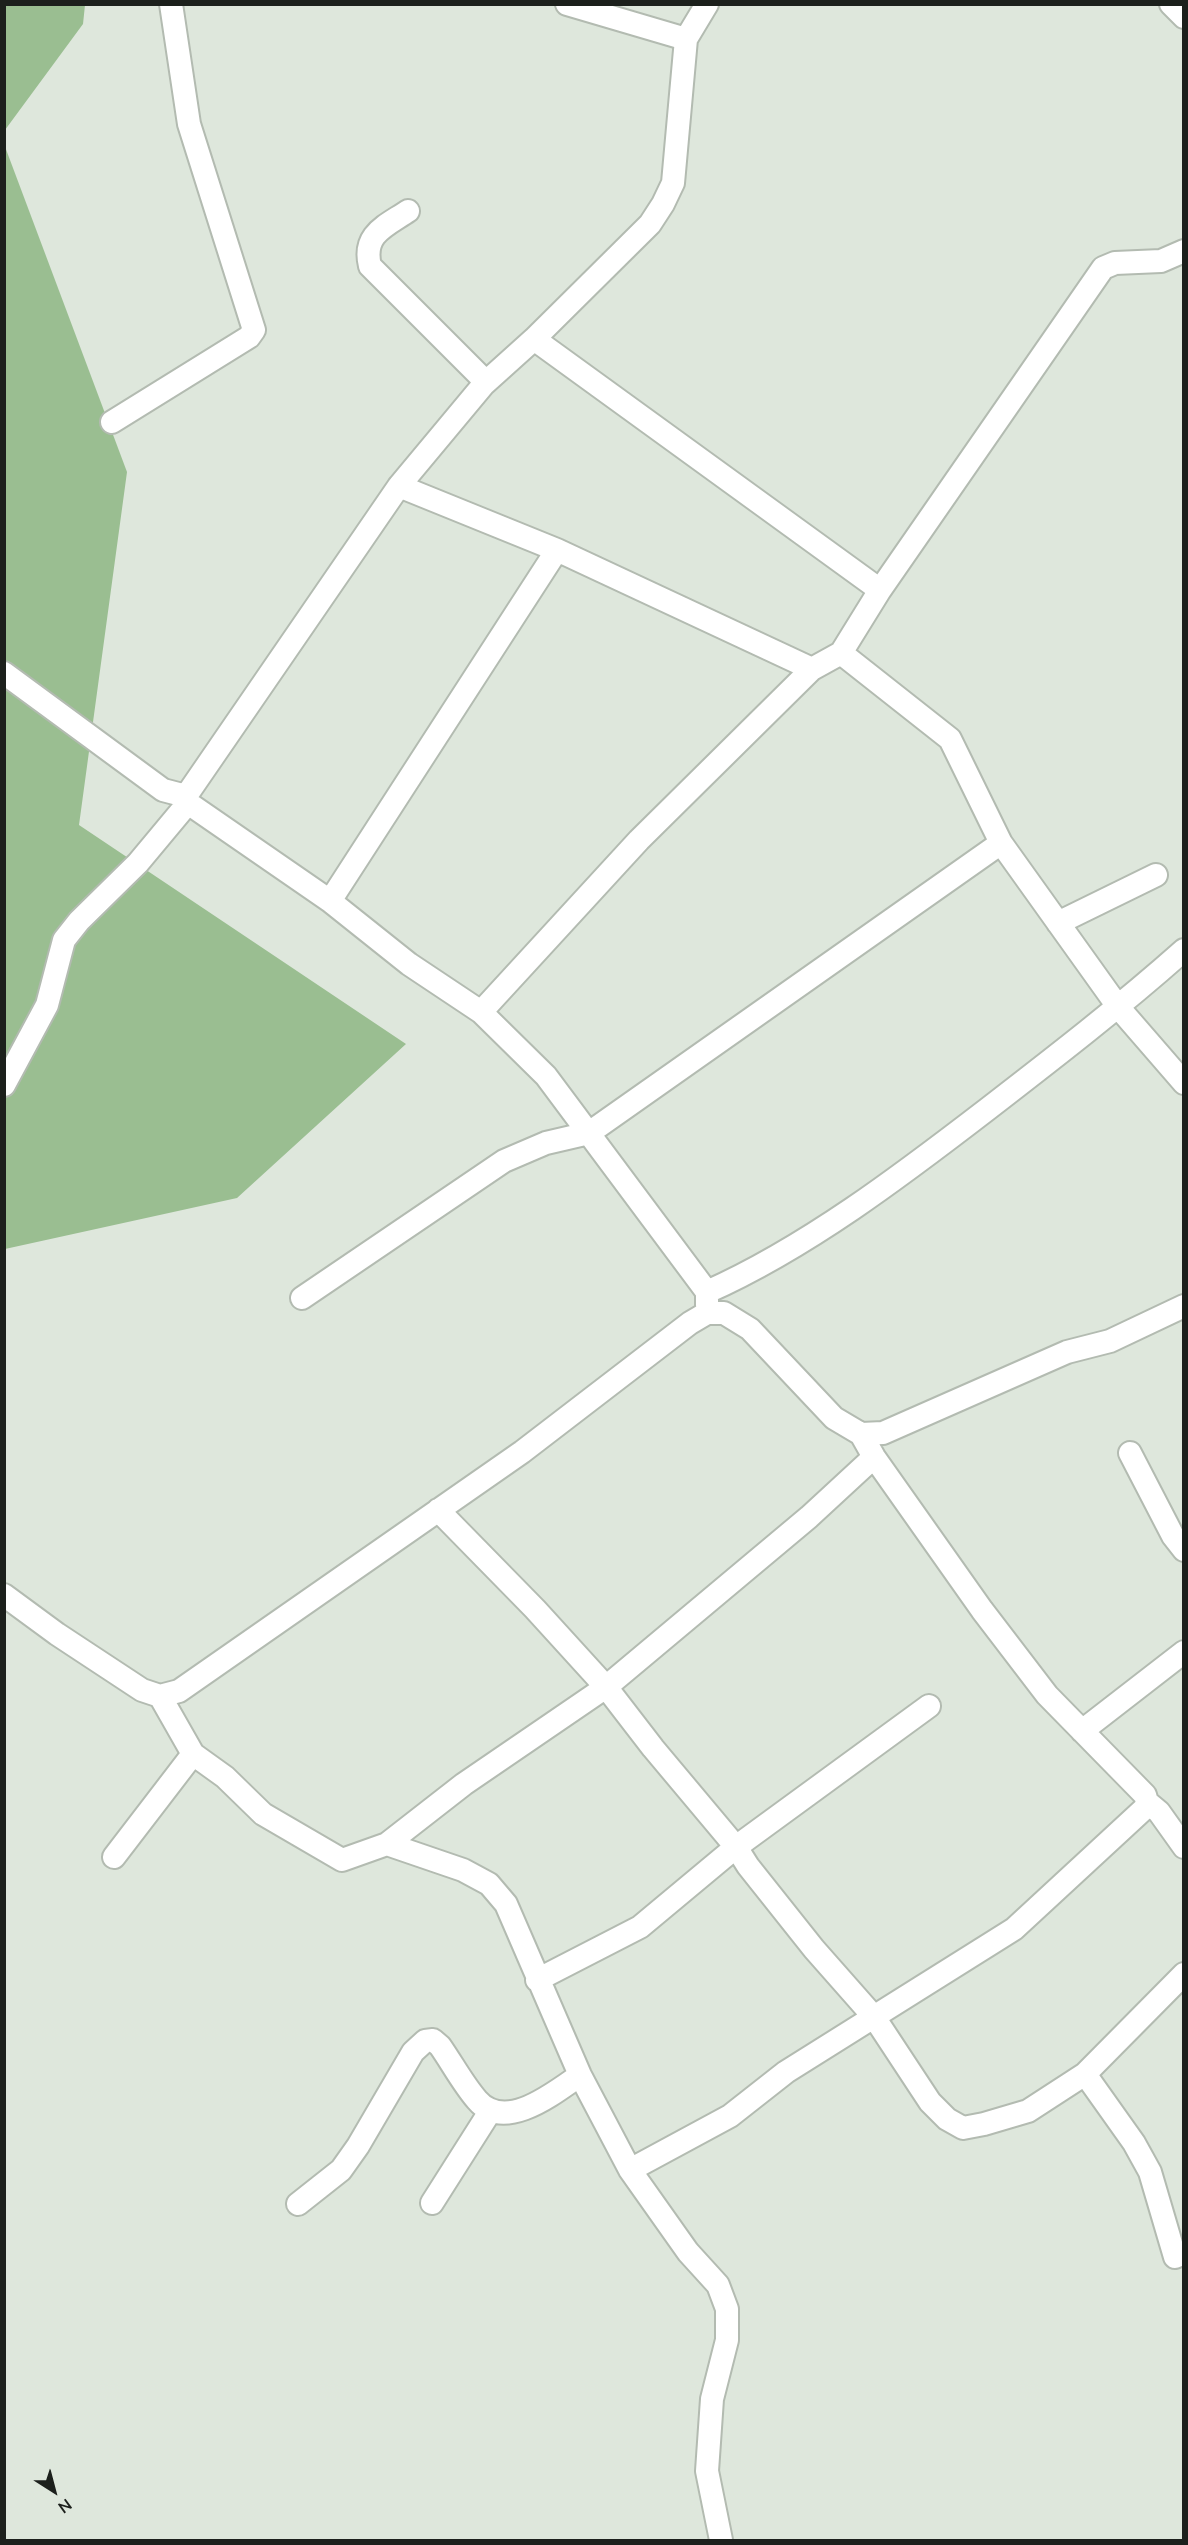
<!DOCTYPE html>
<html>
<head>
<meta charset="utf-8">
<style>
  body { margin:0 }
  #map { position:relative; width:1188px; height:2545px; overflow:hidden; background:#dee7dc; font-family:"Nunito Sans",sans-serif }
  canvas { display:block }
  .frame { position:absolute; inset:0; border:6px solid #1c201c; pointer-events:none }
  .north { position:absolute; left:24px; top:2461px; width:60px; height:60px; -webkit-text-stroke:4px #dee7dc; paint-order:stroke; rotate:144deg; font-size:16px; font-weight:700; line-height:24px; text-align:center; color:#1c201c }
  .north::after { content:''; display:block; margin:auto; width:21px; height:27px; background:#1c201c; clip-path:polygon(50% 0,100% 100%,50% 72%,0 100%) }
</style>
</head>
<body>
<div id="map">
<canvas width="1188" height="2545"></canvas>
<div class="frame"></div>
<div class="north">N</div>
</div>
<script>
const ctx = document.querySelector('canvas').getContext('2d');
ctx.lineJoin = 'round';
function fillPath(path, color) {
  ctx.fillStyle = color;
  ctx.fill(path, 'evenodd');
}
function strokePath(path, color, width, dash) {
  ctx.strokeStyle = color;
  ctx.lineWidth = width;
  ctx.lineCap = dash ? 'butt' : 'round';
  ctx.setLineDash(dash || []);
  ctx.stroke(path);
}
fillPath(new Path2D(`
  M5 4 85 5 83 24 5 130Z
  M4 144 127 472 79 825 406 1044 237 1198 5 1249Z`), '#9abe91');
const minor = new Path2D(`
  M567 4 686 39
  M1171 4 1184 17
  M534 339 880 590
  M484 384 534 339 650 224 663 204 673 183 686 39 707 4
  M112 422 249 337 254 330 189 124 171 4
  M399 486 557 550 812 669
  M841 653 950 739 1001 843 1119 1008 1184 1083
  M4 673 163 790 186 796
  M186 796 399 486 484 384 482 378 370 266C362 234 386 226 408 211
  M186 796 188 803 330 901 409 964 481 1012 546 1076 707 1292
  M330 901 557 550
  M1058 923 1156 875
  M481 1012 639 840 812 669 841 653 880 590 1103 268 1115 263 1161 261 1184 251
  M4 1085 47 1005 64 940 79 921 138 863 188 803
  M302 1298 504 1161 546 1143 589 1133 1001 843
  M707 1305V1292C806 1248 902 1175 989 1108 1055 1057 1121 1006 1184 950
  M1130 1453 1173 1536 1184 1550
  M438 1510 535 1609 606 1687 653 1748 736 1847 748 1866 814 1949 874 2017 930 2102 947 2119 963 2128 984 2124 1028 2111 1085 2074 1184 1974
  M4 1595 57 1634 142 1690 160 1696 179 1691 522 1452 690 1323 707 1313H724L750 1329 834 1418 861 1434 883 1433 1067 1352 1110 1341 1184 1306
  M160 1696 193 1754 225 1777 263 1814 342 1860 387 1844 463 1870 489 1884 506 1904 580 2075 630 2170 688 2252 718 2285 727 2309V2340L712 2399 707 2471 721 2540
  M1082 1731 1184 1652
  M1147 1802 1159 1812 1184 1847
  M387 1844 464 1784 606 1687 809 1517 874 1457
  M114 1857 193 1754
  M537 1980 640 1927 736 1847 929 1706
  M1085 2074 1134 2143 1150 2172 1175 2257 1184 2253
  M630 2170 730 2116 786 2072 1014 1929 1145 1808 1147 1802 1145 1795 1047 1695 982 1610 874 1457 861 1434
  M432 2203 491 2110
  M298 2204 341 2170 358 2146 413 2052 425 2041 433 2040 440 2046C452 2063 463 2084 477 2100 505 2133 554 2093 580 2075`);
strokePath(minor, '#b3bbb1', 26);
strokePath(minor, '#fff', 22);
</script>
</body>
</html>
